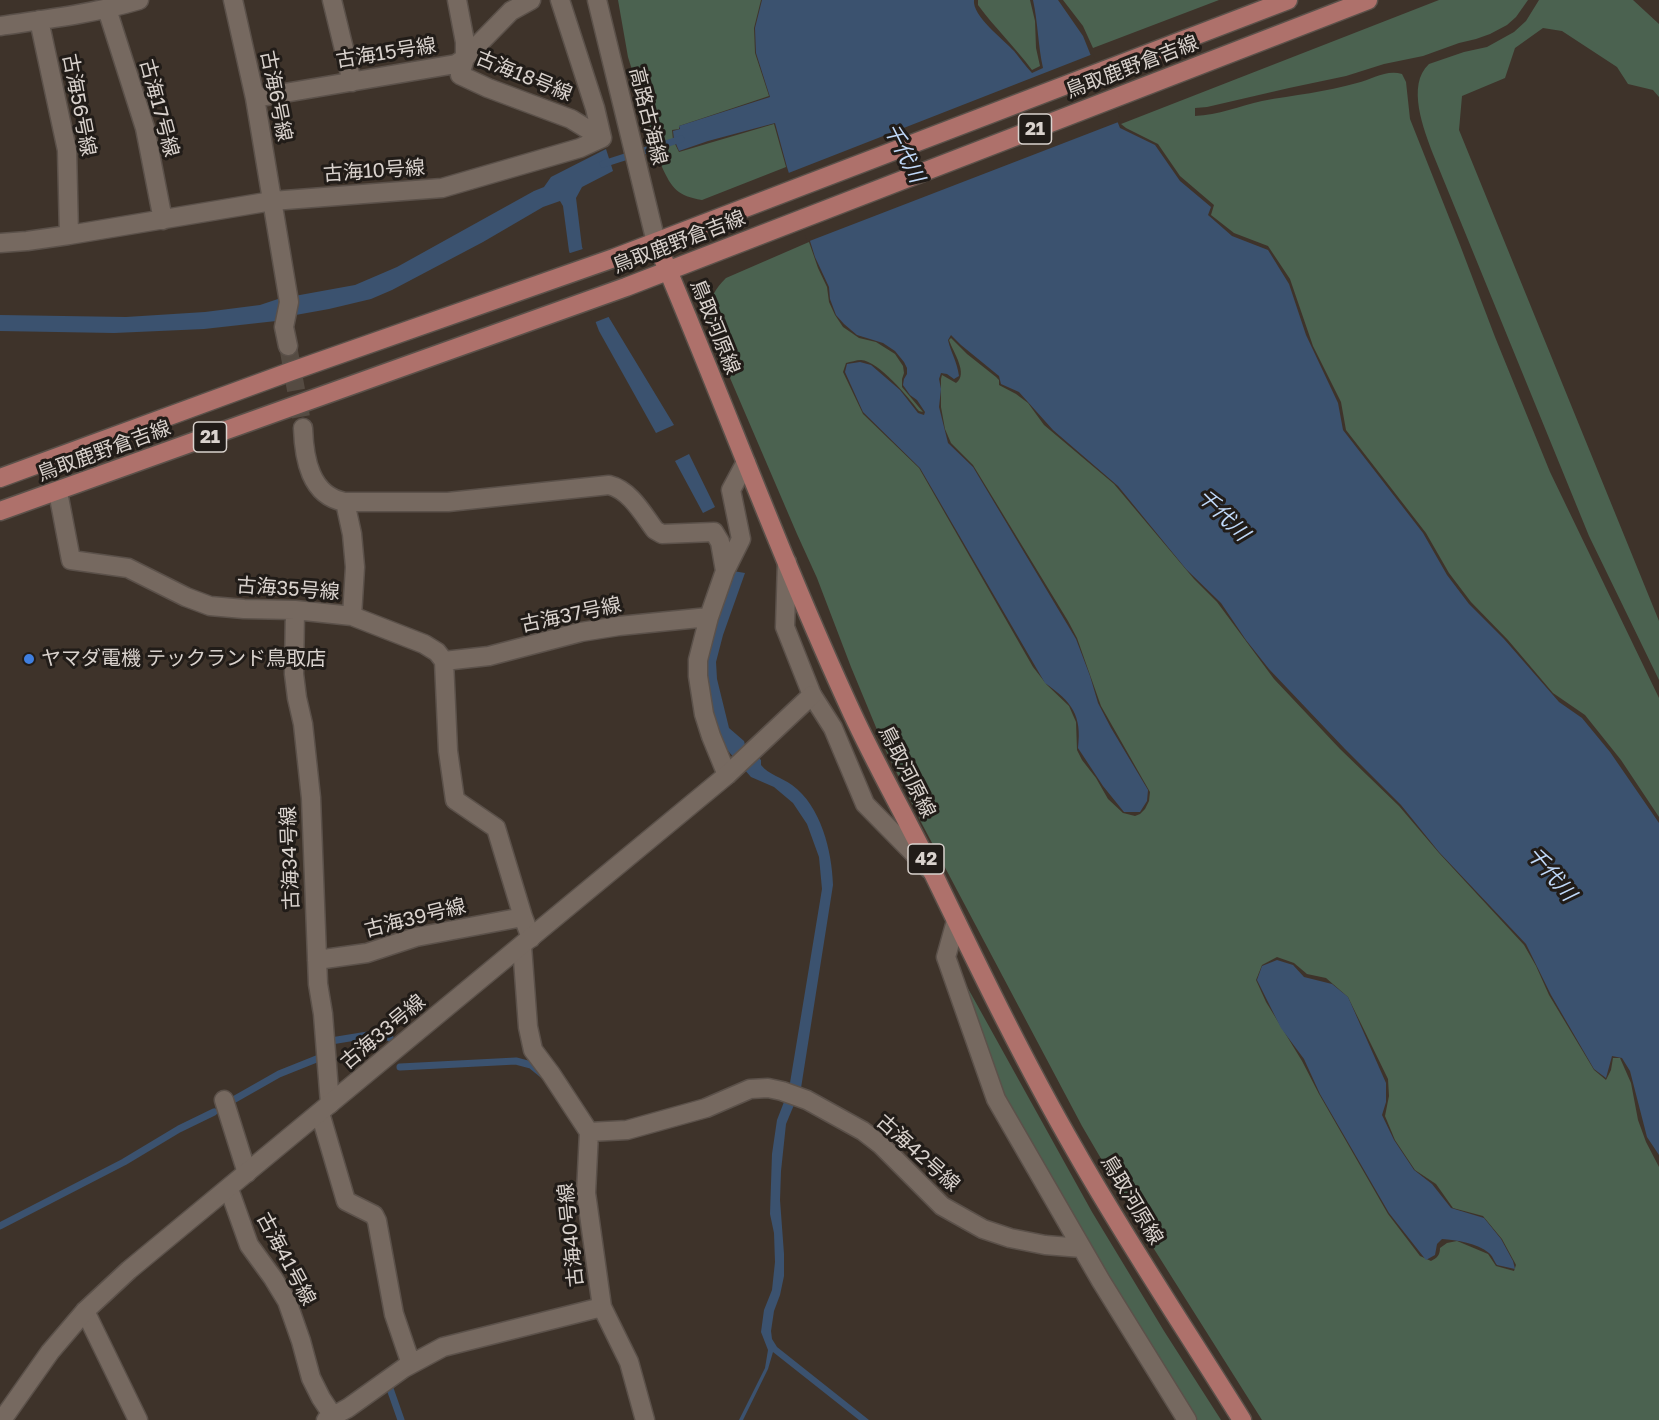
<!DOCTYPE html>
<html>
<head>
<meta charset="utf-8">
<style>
  body { margin:0 }
  canvas { display:block; background:#3e332a }
</style>
</head>
<body>
<canvas width="1659" height="1420"></canvas>
<script>
const ctx = document.querySelector('canvas').getContext('2d');
ctx.lineJoin = 'round';
function fillPath(path, color) {
  ctx.fillStyle = color;
  ctx.fill(path, 'evenodd');
}
function strokePath(path, color, width, dash) {
  ctx.strokeStyle = color;
  ctx.lineWidth = width;
  ctx.lineCap = dash ? 'butt' : 'round';
  ctx.setLineDash(dash || []);
  ctx.stroke(path);
}
function label(font, color, halo, rows, align = 'center') {
  ctx.font = font + ' "Golos Text","Noto Sans JP",sans-serif';
  ctx.lineWidth = 6;
  ctx.setLineDash([]);
  ctx.textBaseline = 'middle';
  ctx.strokeStyle = halo;
  ctx.fillStyle = color;
  for (const [text, x, y, turn = 0] of rows) {
    ctx.save();
    ctx.translate(x, y);
    ctx.rotate((+turn || 0) * Math.PI / 180);
    ctx.textAlign = isNaN(turn) ? turn : align;
    if (halo) ctx.strokeText(text, 0, 0);
    ctx.fillText(text, 0, 0);
    ctx.restore();
  }
}
fillPath(new Path2D(`
  M618 0H761L754 28 755 53 769 96 679 126V129L672 130 673 140 679 152 774 124 786 167 702 200C678 196 672 189 662 167L628 57Z
  M978 0H1030L1035 21 1036 48 1040 66 1032 70C1015 47 995 28 978 5Z
  M1063 0H1219L1093 48 1083 26Z
  M1439 0H1528L1516 17 1507 25 1490 34 1476 39 1459 43 1423 56 1384 64 1346 76 1289 88 1207 107 1195 108V116C1218 115 1240 106 1262 101 1294 95 1326 92 1357 83 1372 79 1387 69 1402 74L1406 82 1410 119 1460 245 1495 337 1550 472 1659 698V817L1621 760 1585 715 1553 693 1508 640 1471 602 1449 573 1426 533 1346 430 1341 402 1313 346 1290 279 1268 246 1234 233 1211 215 1214 205 1180 176 1158 144 1126 128 1121 124Z
  M1539 0H1633L1659 24V97L1653 90 1628 84 1617 67 1562 31 1543 28 1515 48 1505 78 1462 96 1459 130 1659 621V680L1589 536 1433 154C1424 130 1406 85 1429 64L1464 52 1487 47 1514 32 1526 21Z
  M809 242 818 268 827 287 829 302 835 315 843 327 859 338 876 342 895 354 903 366 904 373 902 379V387L923 412 919 411C908 397 879 361 861 360 856 360 851 362 846 363L843 372 863 414 919 468 1033 667 1047 685 1069 706 1076 722 1077 750 1082 760 1096 778 1108 799 1123 813 1135 816 1140 814 1145 809 1149 801 1150 792 1101 706 1077 638 1068 621 973 465 951 443 945 429 941 407V379L942 375 956 383C969 374 953 352 949 340L951 338 967 354 996 377 999 380V385L1016 394 1028 403 1044 425 1114 484 1194 579 1217 602 1274 679 1340 749 1399 806 1439 853 1524 945 1536 966 1549 995 1594 1070 1606 1080 1611 1070 1613 1058H1620L1631 1083 1638 1120 1646 1142 1659 1167V1420H1262L1149 1241 1082 1126 922 824 885 749 851 667 817 578 797 534 715 343C709 316 704 299 726 278ZM1277 957 1294 963 1307 974 1326 978 1348 997 1388 1079 1389 1096 1385 1116 1395 1140 1415 1170 1436 1184 1453 1208 1483 1216 1502 1239 1515 1263 1516 1265 1514 1271 1496 1266 1488 1254 1457 1241 1447 1243 1440 1248C1440 1255 1437 1258 1431 1261L1420 1256 1388 1214 1319 1094 1302 1061 1266 1002 1256 980 1262 965Z
  M950 956 1092 1212 1164 1331 1221 1420H1190L1000 1101Z`), '#4b6250');
fillPath(new Path2D(`
  M762 0H974C972 16 1003 39 1014 51 1020 58 1025 66 1032 73L1043 68C1038 45 1038 23 1033 0H1058L1083 36 1120 128 1155 145 1180 181 1211 207 1208 215 1232 236 1268 250 1289 284 1306 335 1338 403 1343 430 1423 533 1447 575 1469 604 1504 639 1559 702 1582 718 1610 752 1659 823V1155L1647 1137 1630 1071 1622 1058 1612 1056 1606 1078 1594 1069 1551 995 1526 944 1439 852 1401 805 1345 749 1269 669 1246 640 1221 603 1186 569 1118 486 1053 430 1019 392 1001 384 999 376 961 345 951 335 948 340C951 353 957 361 959 376L954 379 947 374 941 373 939 379 941 389 939 407 948 443 973 467 1076 639 1090 676 1098 703 1111 728 1148 790 1147 801 1140 812H1124L1103 786 1078 748C1082 715 1072 702 1045 683L920 468 863 412 845 372 847 364 860 362 871 365 900 390 918 413 924 415 925 412 917 400 910 395 903 385 904 379 907 374V368L904 362 895 351 883 343 857 335 844 324 836 315 830 299 829 287 815 257 787 167 775 123 708 141 679 151 674 139 673 131 680 129 679 126 770 97 756 53 755 28Z
  M606 149 613 171 582 187 576 198 582 247 608 316 674 425 656 433 599 331 569 251 563 206 560 201 543 207 483 242 392 290 371 299 329 309 290 316 276 321 204 329 114 333 0 331V315L126 317 205 312 260 305 278 299 355 285 397 267 534 191 544 187 551 177Z
  M689 454 715 507 703 513 675 461Z
  M733 571 745 573 723 635 716 662 717 679 729 728 744 741 745 745 761 760V765C769 775 781 777 792 785 821 806 832 851 833 885L801 1088 786 1124 781 1171 780 1200 784 1254V1276L780 1295 774 1311 771 1331 772 1339 777 1347 869 1420H859L773 1352 768 1369 743 1420H739L765 1368 768 1350 761 1332 764 1310 772 1290 775 1262 774 1233 770 1214 772 1154 777 1120 789 1089 822 889 819 857 807 824 793 803 774 787 751 777 729 752 720 739 711 712 705 656Z
  M1277 960 1293 965 1304 977 1332 984 1348 997 1386 1083V1102L1382 1115 1394 1140 1414 1170 1432 1184 1451 1208 1484 1218 1501 1239 1513 1261 1515 1269 1497 1265C1494 1261 1492 1255 1489 1253 1477 1243 1457 1240 1442 1239L1437 1244 1435 1255 1426 1260 1389 1213 1320 1094 1304 1059 1281 1028 1257 980 1262 966Z`), '#3b526f');
fillPath(new Path2D(`
  M1093 54 1121 121 807 242 786 174Z
  M586 248 611 316 593 323 567 254Z`), '#3e332a');
strokePath(new Path2D(`
  M603 164 681 139
  M331 1041 380 1033 390 1038
  M400 1067 516 1061 531 1065 542 1074
  M235 1099 279 1074 319 1058
  M0 1226 124 1162 179 1129 214 1112
  M388 1383 401 1420`), '#3b526f', 7);
strokePath(new Path2D(`
  M288 346 303 428`), '#554b42', 18, [18, 9]);
const street = new Path2D(`
  M233 0 255 98 289 302 284 327 288 346
  M332 0 352 82
  M531 0 511 11 465 58 460 75 488 88 571 119 602 138
  M107 9 145 128 163 220
  M39 20 67 150 69 235
  M0 26C48 19 92 14 139 0
  M255 98 456 64 465 58V42L457 0
  M0 243 27 241 69 235 272 201 442 188 580 148 602 138 595 108 560 0
  M303 428C304 458 310 496 345 502L352 534 355 567 352 616
  M58 492 71 560 128 568 186 597 210 606 244 609 295 610 352 616 424 644 437 652 444 661 448 751 455 800 496 828 523 917 531 938
  M345 502H448L609 485C630 490 643 514 655 530L662 534 714 532 720 542 725 571
  M787 562 785 627 812 695 833 728 865 804 930 870
  M295 610 294 674 297 698 303 724 311 798 318 984 323 1014 330 1104
  M444 661 489 656 581 632 619 626 709 617
  M727 775 711 736 704 714 698 676V660L709 617 725 571 741 539 731 490 746 462
  M956 921 946 957 996 1099 1101 1281 1187 1420
  M317 960 367 953 416 937 523 917
  M224 1100 247 1173
  M320 1113 346 1201 374 1215 377 1221 394 1314 411 1364
  M589 1132 627 1130 706 1108 750 1089 768 1088 782 1091 807 1100 863 1131 881 1145 942 1206 983 1229 1010 1238 1045 1245 1082 1248
  M229 1189 249 1245 273 1278 287 1301 301 1341 311 1378 321 1398 333 1416
  M602 1307 629 1362 645 1420
  M85 1311 138 1420
  M326 1420 348 1408 404 1368 443 1347 602 1307 586 1193 589 1132 551 1074 533 1050 528 1027 522 946`);
const secondary = new Path2D(`
  M597 0 656 242
  M2 1420 50 1352 85 1311 129 1270 727 775 812 695`);
const primary = new Path2D(`
  M656 242C723 399 781 559 852 713 877 767 907 819 933 873 978 966 1023 1060 1075 1150 1127 1242 1186 1330 1242 1420
  M0 478 292 371 614 258 1288 0
  M0 511 626 287 1368 0`);
strokePath(street, '#5b514a', 21);
strokePath(secondary, '#5b514a', 21);
strokePath(primary, '#5b514a', 21);
strokePath(street, '#766960', 18);
strokePath(secondary, '#766960', 18);
strokePath(primary, '#ae716b', 18);
for (const [x, y, r, color] of [
  [29,659,6,"#3f7fe0"]
]) {
  const dot = new Path2D();
  dot.arc(x, y, r, 0, 2 * Math.PI);
  ctx.fillStyle = color;
  ctx.fill(dot);
  strokePath(dot, '#211c18', 2);
}
for (const [x, y, w] of [
  [1035,129,33],
  [210,437,33],
  [926,859,36]
]) {
  const box = new Path2D();
  box.roundRect(x - w / 2, y - 15, w, 30, 4.5);
  ctx.fillStyle = '#211c18';
  ctx.fill(box);
  strokePath(box, '#d9d2cd', 1.5);
}
label('bold 18px', '#d9d2cd', null, [
  ["21",1035,129],
  ["21",210,437],
  ["42",926,859]
]);
label('20px', '#d9d2cd', '#211c18', [
  ["古海15号線",386,53,-9],
  ["鳥取鹿野倉吉線",1132,67,-21],
  ["古海18号線",524,76,22],
  ["古海6号線",276,96,79],
  ["古海56号線",79,105,79],
  ["古海17号線",159,108,75],
  ["高路古海線",648,116,76],
  ["古海10号線",374,171,-4],
  ["鳥取鹿野倉吉線",679,242,-21],
  ["鳥取河原線",715,327,68],
  ["鳥取鹿野倉吉線",104,451,-20],
  ["古海35号線",288,589,4],
  ["古海37号線",571,615,-12],
  ["鳥取河原線",907,772,63],
  ["古海34号線",290,858,-92],
  ["古海39号線",415,918,-14],
  ["古海33号線",383,1032,-40],
  ["古海42号線",918,1153,42],
  ["鳥取河原線",1132,1200,59],
  ["古海40号線",571,1235,-96],
  ["古海41号線",286,1259,62]
]);
label('20px', '#d9d2cd', '#211c18', [
  ["ヤマダ電機 テックランド鳥取店",41,659]
], 'left');
label('italic 21px', '#c0d9f9', '#211c18', [
  ["千代川",904,153,63],
  ["千代川",1223,515,45],
  ["千代川",1551,874,50]
]);
</script>
</body>
</html>
